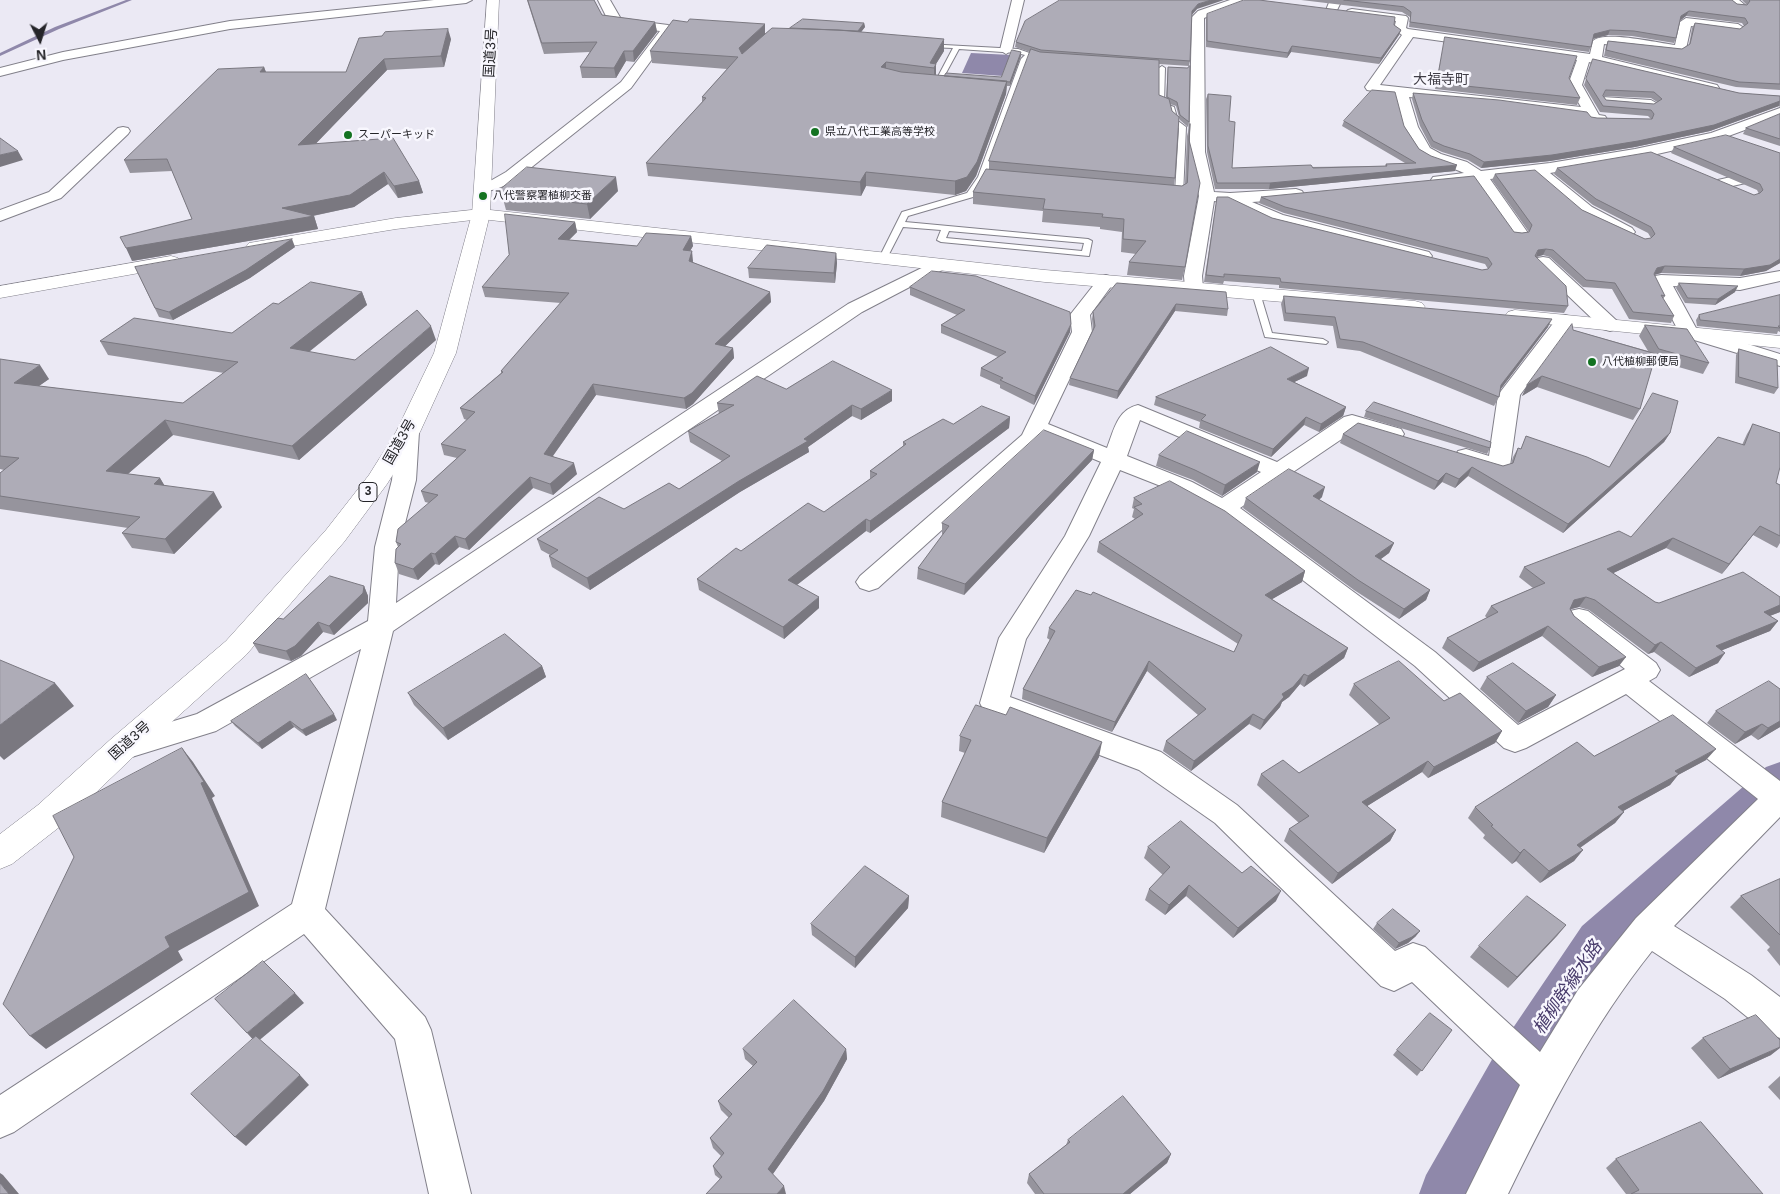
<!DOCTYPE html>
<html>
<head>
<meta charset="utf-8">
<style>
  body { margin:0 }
  #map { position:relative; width:1780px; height:1194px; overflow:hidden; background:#ebe9f4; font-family:Helvetica,sans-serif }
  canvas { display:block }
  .north { position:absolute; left:15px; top:15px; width:50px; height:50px; -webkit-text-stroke:4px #f8f7fe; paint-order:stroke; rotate:175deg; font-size:14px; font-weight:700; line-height:20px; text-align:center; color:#252529 }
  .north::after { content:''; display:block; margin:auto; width:18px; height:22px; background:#252529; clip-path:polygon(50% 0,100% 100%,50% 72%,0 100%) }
</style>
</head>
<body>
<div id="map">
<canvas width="1780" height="1194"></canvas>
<div class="north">N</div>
</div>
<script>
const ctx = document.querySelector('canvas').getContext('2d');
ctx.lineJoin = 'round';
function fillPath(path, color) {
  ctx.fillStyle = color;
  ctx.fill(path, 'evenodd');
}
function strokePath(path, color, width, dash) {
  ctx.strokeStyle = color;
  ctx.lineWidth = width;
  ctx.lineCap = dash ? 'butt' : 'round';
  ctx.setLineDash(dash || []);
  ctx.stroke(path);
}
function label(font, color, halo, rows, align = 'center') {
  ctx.font = font + ' Helvetica,"Noto Sans JP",sans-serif';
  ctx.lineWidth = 5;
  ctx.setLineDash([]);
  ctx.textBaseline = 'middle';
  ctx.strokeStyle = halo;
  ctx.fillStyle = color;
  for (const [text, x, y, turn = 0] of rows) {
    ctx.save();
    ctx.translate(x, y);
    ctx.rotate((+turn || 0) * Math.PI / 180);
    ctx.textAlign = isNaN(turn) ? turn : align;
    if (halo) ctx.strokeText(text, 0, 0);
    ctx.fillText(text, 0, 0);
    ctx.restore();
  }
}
fillPath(new Path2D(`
  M971 53 1011 55 1003 76 962 73Z`), '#8f88aa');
fillPath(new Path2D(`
  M126 0H132L59 29 0 56V53L55 27Z`), '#8f88aa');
fillPath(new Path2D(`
  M1780 762V802L1614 956 1528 1090 1474 1194H1419L1426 1175 1494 1056 1582 926 1766 767Z`), '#8f88aa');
const lane = new Path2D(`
  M926 44 1018 49 1047 59 1044 61 1030 57 1027 60 987 175H991V179H984L973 197 908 216 905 222 1088 239 1092 241 1089 256 941 242 937 240 941 230 903 227 887 258 880 260 879 258 902 212 967 193 978 177 1021 59 1025 55 1017 53 959 49 940 84 937 86 934 84 953 48 928 47ZM949 231 1084 243 1082 251 946 238Z
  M1162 66 1165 68 1164 103 1174 107 1178 121 1186 127 1183 195 1179 197 1168 194 1175 192 1179 128 1172 122 1169 109 1158 104 1159 68Z
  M1256 290 1260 293 1272 333 1323 339 1328 342 1326 344 1265 337 1252 293Z`);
const street = new Path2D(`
  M434 0H472L466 3 230 29 63 60 0 76V68L63 52 230 21Z
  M598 0H610L621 19 668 25 674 29 631 88 518 178C506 185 491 194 477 190L475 187 477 184 492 180 506 172 621 82 660 31 613 25 607 18Z
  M1012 0H1024L1012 50 1006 54 1000 50Z
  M1230 0H1247L1245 2 1204 18 1205 152 1214 192 1230 193 1296 189 1302 191 1304 194 1302 197 1296 199 1252 202 1283 215 1429 252 1432 256 1429 260 1423 261 1271 223 1229 203 1214 201 1202 276 1203 288 1201 292 1194 294 1187 292 1185 288 1184 276 1199 196 1189 152 1192 17 1198 11Z
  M1330 0H1342L1336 12H1328L1326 10Z
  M1726 0H1739L1746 6 1744 8H1736Z
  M1352 9 1406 16 1408 18 1406 28 1408 29 1590 54 1593 41C1603 30 1659 43 1675 45L1680 22 1686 18 1738 24 1744 28 1738 32 1691 26 1686 49 1680 53 1604 44 1602 57 1717 85 1719 88 1712 92 1589 62 1582 85 1599 115 1605 116 1607 119 1605 122 1600 123 1589 121 1586 116 1497 104 1409 97 1418 127 1430 148 1441 154 1467 162 1481 171 1550 163 1635 149 1711 133 1780 108V117L1715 141 1635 159 1550 173 1592 207 1632 228 1635 232 1632 236 1626 237 1580 215 1533 175 1490 179 1528 233 1525 237 1519 238 1513 237 1474 181 1439 185 1433 183 1431 180 1433 177 1464 173C1452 167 1439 165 1427 159 1406 150 1398 116 1395 95L1367 90 1365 87 1402 35 1394 29 1396 21 1348 14 1346 12 1348 10ZM1413 37 1577 60 1568 85 1581 107 1380 85Z
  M1602 97 1651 100 1658 104 1651 108 1597 104 1595 101 1597 98Z
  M123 127 128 128 130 131 128 134 61 198 0 221V210L49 192 118 128Z
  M1748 173 1754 175 1756 178 1754 181 1724 188 1718 186 1716 183 1718 180Z
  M1543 257 1549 258 1617 321 1620 325 1617 329 1610 331 1603 329 1537 266 1534 262 1537 258Z
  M938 260 944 261 947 265 944 269 862 312 393 631 325 909 425 1017 431 1030 471 1194H429L395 1039 304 934 14 1132 0 1138V1095L292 904 361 649 216 731 122 760 111 756 107 748 111 740 197 714 368 621 375 547 392 480 397 432 400 427 408 425 416 427 419 432 416 480 399 547 396 603 848 304Z
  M1780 271V281L1740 290 1673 286 1696 328 1780 354V366L1681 336 1652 280 1655 276 1661 275 1740 278Z
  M1106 275 1112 277 1115 281 1090 315 1092 332 1048 424 1107 448C1114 430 1117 410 1138 405L1277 462 1344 417 1352 415 1401 429 1404 434 1401 439 1393 441 1355 430 1240 508 1435 652 1518 725 1625 669 1570 625 1566 618 1570 611 1579 609 1588 611 1656 663 1660 670 1656 677 1649 681 1780 781V817L1674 926 1751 975 1780 997V1038L1767 1033 1725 999 1652 951C1592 1026 1550 1108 1508 1194H1466L1520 1085 1412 982 1394 991 1381 986 1215 823 1139 770 984 711 980 703 999 638 1065 536 1101 462 1043 438 878 588 869 591 860 588 856 582 860 576 1022 435 1072 332 1070 315 1100 277ZM1140 420 1261 472 1222 498 1192 482 1127 456ZM1120 470 1176 492 1223 519 1415 666 1504 748 1515 752 1526 748 1626 694 1758 799 1636 918 1578 990 1540 1052 1425 947 1413 943 1395 951 1237 805 1161 752 1010 697 1026 639 1089 536Z
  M1565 315 1572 317 1575 321 1520 395 1510 466 1507 471 1499 473 1458 461 1455 456 1458 451 1466 449 1489 456 1498 395 1558 317Z`);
const secondary = new Path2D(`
  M481 209 1045 270 1415 301 1422 303 1425 307 1422 311 1415 313 1045 282 481 219 396 229 255 252 249 251 246 247 249 243 255 242 396 218Z
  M171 256 178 258 180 262 178 266 0 298V286Z
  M1515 310 1780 336V348L1508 320 1505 316 1508 312Z`);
const highway = new Path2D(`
  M487 0H499L490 214 456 353 420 432 387 484 344 542 246 655 133 757 62 825 12 864 0 869V834L38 805 111 739 226 641 326 530 369 475 396 432 434 353 472 214Z`);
strokePath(lane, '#82808a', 2);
strokePath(street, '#82808a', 2);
strokePath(secondary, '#82808a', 1);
strokePath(highway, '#82808a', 1);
fillPath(lane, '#fff');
fillPath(street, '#fff');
fillPath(secondary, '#fff');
fillPath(highway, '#fff');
fillPath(new Path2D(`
  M527 0H594L602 15 655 22 657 32 634 62 626 61 616 78H582L580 67 590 52 544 54Z
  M1301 0H1732L1737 4 1747 5 1742 0H1780V90L1736 87 1604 56 1606 46 1608 41 1682 49 1689 45 1692 28 1695 23 1740 29 1744 26 1742 23 1686 16 1680 21 1676 38 1674 43 1632 36 1608 35 1593 39 1589 52 1409 27 1410 17 1402 12Z
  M1197 9 1191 15 1190 61 1189 66V122L1188 127 1180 120 1179 118 1175 178 1174 185 1182 186 1185 184 1187 136 1190 124 1185 267 1182 280 1127 275 1129 262 1136 254 1121 252 1122 232 1100 229V227L1042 222 1043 211 973 204V192L989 169V161L1030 52 1015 47 1016 42ZM1159 64 1189 66 1187 68 1168 67 1166 98 1159 95ZM1170 104 1176 106 1179 117 1172 111Z
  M1207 14 1394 25 1401 30 1399 35 1379 64 1291 52 1287 58 1206 47V19Z
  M864 23 865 27 861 32 944 51 936 64V75L1001 77 1021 52V56L1010 86H1007L1006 94 976 176 966 191 955 195 866 186 861 196 648 176 646 163 702 102V97L727 69 652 63 650 51 765 34 790 29Z
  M1445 37 1569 78 1580 98 1577 105 1435 89 1444 43Z
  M359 38 451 39 444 67 387 70 316 143 419 181 423 193 398 198 388 184 354 207 313 216H314L318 229 132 261 192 219 172 171 130 173 124 160 264 67 266 72H346Z
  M1593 59 1739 93 1780 96V107L1779 106 1710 131 1635 147 1550 161 1481 168 1468 160 1442 152 1431 147 1420 126 1412 99 1413 93 1597 118 1651 119 1648 116 1600 112 1584 85ZM1604 96 1651 98 1657 102 1654 104 1606 100Z
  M1208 94 1229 121 1232 168 1385 166 1386 164 1405 163 1342 126 1344 121 1404 126 1419 149 1455 171 1269 189H1215L1207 152 1206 99Z
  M1780 114V146L1743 134 1746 128Z
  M1674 147 1780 153V263L1766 271 1740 276 1661 273 1654 275 1665 296 1663 299 1674 316 1671 323 1629 319 1612 289 1583 287 1550 257 1543 255 1536 257 1568 306 1564 313 1279 288V285L1224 281 1223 284 1204 282 1217 197 1272 218 1482 270 1488 269 1485 264 1284 213 1259 203 1261 197 1514 232 1522 233 1529 232 1492 180 1495 174 1582 210 1645 239 1651 238 1648 233 1593 205 1554 174 1557 168 1754 195 1759 194 1757 190 1671 153Z
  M618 191 590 219 506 210 502 195Z
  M575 222 577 232 569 240 637 246 691 236 693 246 690 251H692V262L770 292 771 302 725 346 733 348 734 358 693 404 686 409 596 395 553 456 577 474 553 495 533 488 469 550 459 547 439 565 435 564 418 580 399 574 395 563 398 547 396 542 429 503 425 502 421 491 457 458 444 455 441 444 467 420 464 419 460 408 501 373V371L561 303 485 297 482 287Z
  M295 247 250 278 173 320 159 317 135 267Z
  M836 253 837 263 835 283 749 278 748 268Z
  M1117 283 1228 309 1227 316 1175 311 1117 399 1069 385 1070 378 1093 329 1092 319 1093 312Z
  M1679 283 1735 292 1715 305 1685 303 1676 288Z
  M910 287 1070 332 1034 405 1000 388V385L980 376 981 368 998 357 941 333V325L957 315 910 295Z
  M362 292 367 305 309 352 355 360 436 340 299 460 173 435 128 474 160 478 164 485 222 507 174 554 132 548 122 533 128 528 0 509V473L4 470 0 469V359L49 379 39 386 183 403 224 373 108 355 100 341 232 333 278 304Z
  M1780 295V332L1778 331 1777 334 1697 326 1696 320 1699 315Z
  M1284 296 1548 327 1500 390 1499 397 1494 406 1360 351 1337 348 1333 326 1284 321 1281 304Z
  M1645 325 1709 363 1703 374 1654 360 1640 409 1633 420 1537 387 1522 396 1573 330 1648 351 1639 336Z
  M1739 349 1778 388 1774 394 1735 383 1736 355Z
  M1307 376 1294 382 1346 407 1343 416 1319 432 1304 425 1271 457 1199 428 1200 422 1154 405 1156 397Z
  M786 389 892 401 861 420 852 416 808 447 809 452 740 492 590 590 552 567 549 556 550 555 541 550 537 539 624 509 679 489 722 461 690 442 688 431 719 414 717 403Z
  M1366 411 1490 448 1487 454 1364 417Z
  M1010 417 1009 428 870 533 866 531 797 585 819 608 784 639 699 590 697 579 824 512 870 479V471L903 446V442L953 424Z
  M1753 424 1776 483 1780 485V543L1777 548 1753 535 1722 574 1666 548 1613 573 1655 602 1659 603 1780 597V612L1770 616 1778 621 1770 631 1722 650 1718 663 1689 677 1654 652 1648 654 1589 610 1579 607 1571 609 1574 616 1619 666 1592 677 1542 636 1473 672 1442 648 1447 638 1487 618 1485 616 1491 606 1533 588 1519 577 1524 567 1631 537 1742 445 1747 434Z
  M1670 433 1664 442 1563 533 1468 476 1455 488 1442 482 1434 490 1340 443 1343 434 1503 466 1511 464 1513 457 1518 448 1521 449 1526 436 1609 467Z
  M1094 450 1092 460 964 595 917 579 918 568 943 535 942 534V523Z
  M1159 455 1257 472 1222 496 1193 480 1156 466Z
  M1322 497 1319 500 1394 543 1389 553 1381 559 1430 590 1426 600 1399 619 1354 590 1243 508 1246 498Z
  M1134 498 1305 571 1302 582 1272 599 1348 648 1344 658 1304 687 1300 684 1289 697 1282 702 1280 707 1260 730 1249 724 1191 771 1163 751 1166 741 1198 715 1147 671 1112 732 1022 699 1023 689 1050 640 1047 638 1049 628 1234 652 1238 644 1097 552 1099 542 1135 519 1132 517 1134 509 1132 508Z
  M364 586 368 596V603L334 635 323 632 301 656 291 661 259 653 253 643 283 619Z
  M542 666 546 677 448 740 414 705 408 693Z
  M1487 677 1556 695 1548 707 1518 723 1480 689Z
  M1354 684 1444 701 1502 731 1495 743 1428 778 1422 772 1367 806 1396 830 1390 841 1332 884 1284 841 1289 829 1299 823 1257 785 1261 774 1299 773 1380 725 1349 695Z
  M1780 689V727L1758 740 1751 735 1735 744 1707 723 1716 711Z
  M337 720 306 736 294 727 262 749 235 726 231 721Z
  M960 736 1099 757 1044 853 941 817 942 802 965 753 959 751Z
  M1594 756 1706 760 1678 775 1670 785 1623 811 1624 812 1615 823 1580 848 1583 850 1574 861 1540 883 1516 861 1512 864 1483 838 1485 835 1468 818 1475 807Z
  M1148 847 1242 873 1276 901 1233 938 1186 896 1165 915 1145 900 1149 889 1163 875 1144 858Z
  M1780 879V966L1767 950 1770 947 1730 907 1741 896Z
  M909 896 908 908 855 968 812 935 811 924Z
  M1377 923 1416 936 1408 943 1395 949 1373 929Z
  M1566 925 1508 988 1470 957 1479 946Z
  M1452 1030 1417 1076 1393 1055 1397 1050Z
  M1703 1038 1771 1055 1718 1079 1691 1048Z
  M743 1049H846L847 1059 824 1101 773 1174 720 1179 715 1175 713 1166 721 1156 713 1148 710 1138 729 1118 721 1110 718 1101 753 1066 745 1059Z
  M1780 1076V1100L1768 1087Z
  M1068 1140 1171 1154 1167 1163 1130 1194H1035L1027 1183 1029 1174 1066 1145Z
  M1616 1159 1763 1194H1626L1606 1168Z`), '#96949d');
fillPath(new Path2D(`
  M1211 0H1224L1197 9 1191 16 1192 11 1198 4Z
  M1689 11 1686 16 1678 22 1681 16Z
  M655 22 657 32 634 62 633 51Z
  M864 23 865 27 858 36V31Z
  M765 24V36L740 60 739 48Z
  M448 29 451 39 444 67 441 56Z
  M1401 30 1399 35 1379 64 1381 58Z
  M1610 30 1608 35 1592 39 1594 34Z
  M944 39V51L936 64V76L934 80V68L930 63Z
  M1292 46 1291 52 1287 58 1288 53Z
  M624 51 626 61 616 78 614 68Z
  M1021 52V56L1010 86V82Z
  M384 59 387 70 303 157 298 145Z
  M886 62V74L881 67Z
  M264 67 268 78 260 72Z
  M1007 81 1006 94 976 176 966 191 955 195V181Z
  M1780 101 1779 106 1710 131 1635 147 1550 161 1481 168 1484 162Z
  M18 151 23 160 0 167V155Z
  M1457 165 1455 171 1269 189 1270 183Z
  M384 172 388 184 354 207 302 218 314 216 318 229 132 261 126 248 282 208Z
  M866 172V186L861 196 860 182Z
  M616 177 618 191 590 219 587 204Z
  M419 181 423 193 398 198 394 186Z
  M575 222 577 232 560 249 558 239Z
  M691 236 693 246 685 259 683 250Z
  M292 239 295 247 250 278 173 320 169 312Z
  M1546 249 1543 255 1536 257 1538 250Z
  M692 251 693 261 691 271 689 261Z
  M836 253 837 263 835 283 834 273Z
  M1780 259V263L1766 271 1740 276 1744 269Z
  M1665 266 1661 273 1654 275 1657 268Z
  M1738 286 1735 292 1715 305 1718 299Z
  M362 292 367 305 296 362 290 348Z
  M770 292 771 302 716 355 715 344Z
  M1176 304 1175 311 1117 399 1118 391Z
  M1552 319 1548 327 1497 394 1501 385Z
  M1071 324 1070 332 1034 405 1035 396Z
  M431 326 436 340 299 460 292 446Z
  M733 348 734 358 693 404 686 409 684 398Z
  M40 365 49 379 23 397 14 383Z
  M1309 368 1307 376 1284 387 1287 379Z
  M1542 376 1537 387 1522 396 1527 385Z
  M593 384 596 395 547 464 544 454Z
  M892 390V401L861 420V409Z
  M852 405V416L808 447 809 452 740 492 590 590 587 578 804 439Z
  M1346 407 1343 416 1319 432 1321 424Z
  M1010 417 1009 428 870 533V521Z
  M1306 417 1304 425 1271 457 1273 449Z
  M165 420 173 435 115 485 106 471Z
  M1670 433 1664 442 1563 533 1568 524Z
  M1094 450 1092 460 964 595 965 584Z
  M1260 462 1257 472 1222 496 1225 485Z
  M574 463 577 474 553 495 550 484Z
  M1472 467 1468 476 1455 488 1459 479Z
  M1446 473 1442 482 1434 490 1438 481Z
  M530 477 533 488 469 550 465 539Z
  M160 478 169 493 154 484Z
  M1325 487 1322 497 1310 507 1313 496Z
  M214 492 222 507 174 554 165 539Z
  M866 519V531L789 591 788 580Z
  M1760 526 1753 535 1722 574 1729 564Z
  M455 536 459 547 439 565 435 554Z
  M1673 538 1666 548 1601 579 1607 569Z
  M1394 543 1389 553 1371 566 1375 556Z
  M431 553 435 564 418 580 413 569Z
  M1305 571 1302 582 1262 605 1265 595Z
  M364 586 368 596V603L334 635 329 626Z
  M1430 590 1426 600 1399 619 1404 609Z
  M819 597V608L784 639 783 627Z
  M1586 597 1579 607 1568 610 1574 600Z
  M1780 605V612L1756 621 1764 612Z
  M1778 621 1770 631 1708 656 1716 646Z
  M318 622 323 632 301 656 291 661 286 651Z
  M1548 626 1542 636 1473 672 1479 662Z
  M1661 642 1654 652 1648 654 1655 645Z
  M1348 648 1344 658 1304 687 1308 676Z
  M1725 653 1718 663 1689 677 1696 668Z
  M1626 657 1619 666 1592 677 1599 667Z
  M1149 661 1147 671 1112 732 1115 722Z
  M542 666 546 677 448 740 443 728Z
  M1304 674 1300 684 1289 697 1282 702 1280 707 1260 730 1264 720 1282 694Z
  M55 683 74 706 4 760 0 756V725Z
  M1556 695 1548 707 1518 723 1526 711Z
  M334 714 337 720 306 736 302 730Z
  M1253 714 1249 724 1191 771 1194 761Z
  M290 721 294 727 262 749 258 743Z
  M1780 721V727L1758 740 1768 728Z
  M1762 724 1751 735 1735 744 1745 732Z
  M1502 731 1495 743 1428 778 1434 767Z
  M1102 742 1099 757 1044 853 1047 838Z
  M182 748 193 762 215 796 212 798 259 906 178 951 183 960 46 1049 30 1036 165 937Z
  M1716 749 1706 760 1678 775 1670 785 1609 819 1618 807 1675 771Z
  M1428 761 1422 772 1356 813 1362 802Z
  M1624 812 1615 823 1568 856 1577 845Z
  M1396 830 1390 841 1332 884 1338 873Z
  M1524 849 1516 861 1512 864 1520 853Z
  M1583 850 1574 861 1540 883 1549 871Z
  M1189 885 1186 896 1165 915 1169 905Z
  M1281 891 1276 901 1233 938 1238 928Z
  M909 896 908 908 855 968V957Z
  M1566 925 1557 936 1508 988 1517 977Z
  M1420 931 1416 936 1408 943 1395 949 1399 943Z
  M295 993 304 1003 256 1043 247 1033Z
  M1780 1047V1048L1771 1055 1718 1079 1730 1069Z
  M846 1049 847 1059 824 1101 770 1178 768 1169Z
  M300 1075 309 1085 246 1146 235 1137Z
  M1171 1154 1167 1163 1130 1194H1123Z
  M0 1173 3 1175 19 1194H9L0 1183Z
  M784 1186 786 1194H777Z`), '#7a7880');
const building = new Path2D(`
  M528 0H594L602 15 655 22 633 51H624L614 68 580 67 597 42 542 43Z
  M1060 0H1211L1198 4 1192 11 1190 61 1041 50 1016 42 1025 21Z
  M1244 0H1259L1395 17 1394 25 1401 30 1381 58 1292 46 1288 53 1207 41V14Z
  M1344 0H1732L1737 4 1747 5 1750 1 1749 0H1780V84L1739 82 1606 50 1608 41 1682 49 1690 44 1695 23 1740 29 1748 23 1745 18 1689 11 1681 16 1676 38 1634 31 1610 30 1594 34 1591 47 1410 22 1411 12 1404 7Z
  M690 19 765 24 739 48 742 54 772 28 838 30 944 39 930 63 936 64 934 68 886 62 881 67 901 72 1007 81 977 162 967 177 955 181 866 172 860 182 646 163 706 98 702 97 738 57 650 51 673 20 687 22Z
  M803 19 864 23 858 31 790 28Z
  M448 29 441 56 384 59 298 145 393 138 419 181 394 186 384 172 350 195 282 208 314 216 126 248 120 237 192 219 167 159 124 160 218 69 264 67 260 72H346L359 38 382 36 385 32Z
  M1445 37 1577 56 1569 78 1580 98 1437 83Z
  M1031 49 1040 52 1159 60V95L1169 99 1172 111 1179 117 1175 178 989 161Z
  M1012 50 1021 52 1010 82 944 76 946 73 1001 77Z
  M1593 59 1739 93 1780 96V101L1714 125 1638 141 1552 155 1484 162 1470 154 1444 146 1433 141 1422 120 1413 93 1499 100 1587 112 1591 117 1597 118 1652 119 1654 114 1651 110 1603 106 1586 79ZM1606 90 1654 92 1662 99 1654 104 1606 100 1603 96Z
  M1190 66 1189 122 1180 115 1177 102 1167 97 1168 67 1187 68Z
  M1372 90 1395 92 1404 126 1419 149 1431 156 1457 165 1270 183H1217L1208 146V94L1231 96 1229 121 1235 122 1232 168 1311 165 1313 168 1387 166 1386 164 1416 163 1344 121Z
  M1780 114V139L1746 128Z
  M1190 124 1189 140 1200 183 1185 267 1129 262 1146 241 1123 239 1124 219 1102 217 1103 214 1043 209 1045 199 973 192 986 169 1182 186 1187 183Z
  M1726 135 1780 153V259L1770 265 1744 269 1665 266 1657 268 1654 274 1665 296 1661 295 1674 316 1633 312 1615 283 1586 280 1553 250 1546 249 1538 250 1535 256 1566 286 1568 306 1281 282 1280 278 1224 274V277L1206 275 1217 197H1228L1272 218 1482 270 1488 269 1492 264 1488 258 1285 207 1261 197 1474 176 1514 232 1522 233 1529 232 1532 225 1495 174 1535 170 1582 210 1645 239 1651 238 1655 234 1651 227 1596 199 1557 168 1651 152 1754 195 1760 193 1763 190 1760 184 1674 147Z
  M0 138 18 151 0 155Z
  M527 167 616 177 587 204 502 195 501 189Z
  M505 214 575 222 558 239 637 246 646 233 691 236 683 250 692 251 689 261 770 292 715 344 733 348 692 393 684 398 593 384 544 454 574 463 550 484 530 477 465 539 455 536 435 554 431 553 413 569 395 563 396 549 401 544 396 542 398 529 438 495 421 491 466 450 441 444 475 412 460 408 503 372 501 371 569 293 482 287 509 255Z
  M292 239 246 270 169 312 155 308 135 267Z
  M767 245 836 253 834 273 748 268Z
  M932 271 976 276 1070 312 1071 324 1035 396 1000 380 1003 378 981 368 1006 352 941 325 965 310 910 287Z
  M311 282 362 292 290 348 355 360 417 310 431 326 292 446 165 420 106 471 160 478 154 484 214 492 165 539 122 533 140 517 0 496V473L19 458 0 456V359L40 365 14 383 183 403 238 362 100 341 134 318 232 333 273 303 278 304Z
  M1117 283 1226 292 1228 309 1176 304 1118 391 1070 378 1095 326 1093 312Z
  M1679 283 1738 286 1718 299 1688 298Z
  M1780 295V326H1778L1780 328 1700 320 1699 315Z
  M1284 296 1552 319 1501 385 1499 397 1363 342 1340 339 1335 317 1286 313Z
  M1572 324 1573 330 1656 354 1640 409 1542 376 1527 385Z
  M1645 325 1687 329 1709 363 1659 349Z
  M1271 347 1309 368 1287 379 1346 407 1321 424 1306 417 1273 449 1201 420 1206 415 1156 397Z
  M1739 349 1777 360 1778 388 1739 377Z
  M833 361 892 390 861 409 852 405 804 439 808 441 739 481 587 578 549 556 558 550 537 539 599 497 624 509 669 483 679 489 730 456 688 431 734 405 717 403 757 376 786 389Z
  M1653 393 1678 401 1670 433 1568 524 1472 467 1459 479 1446 473 1438 481 1343 434 1358 423 1503 466 1513 463 1518 448 1521 449 1526 436 1587 457 1609 467Z
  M1374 402 1491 442 1490 448 1366 411Z
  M982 406 1010 417 870 521 866 519 788 580 819 597 783 627 697 579 736 548 741 551 808 503 824 512 877 474 870 471 906 444 903 442 943 419 953 424Z
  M1753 424 1780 433V467L1776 483 1780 485V536L1760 526 1729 564 1673 538 1607 569 1655 602 1659 603 1743 572 1780 597V605L1764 612 1778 621 1716 646 1725 653 1696 668 1661 642 1655 645 1595 600 1586 597 1574 600 1570 609 1574 616 1626 657 1599 667 1548 626 1479 662 1447 638 1498 612 1491 606 1545 583 1524 567 1619 531 1631 537 1718 437 1744 445Z
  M1044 430 1094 450 965 584 918 568 949 526 942 523Z
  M1187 431 1260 462 1225 485 1195 470 1159 455Z
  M1289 469 1325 487 1313 496 1394 543 1375 556 1430 590 1404 609 1358 580 1246 498Z
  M1170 481 1225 511 1305 571 1265 595 1348 648 1308 676 1304 674 1293 687 1282 694 1284 697 1264 720 1253 714 1194 761 1166 741 1206 709 1149 661 1115 722 1023 689 1055 631 1049 628 1076 590 1091 595 1093 592 1234 652 1242 635 1099 542 1143 514 1134 507 1142 504 1134 498Z
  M330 576 364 586 363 593 329 626 318 622 295 646 286 651 253 643 278 618 283 619Z
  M505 634 542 666 443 728 408 693Z
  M0 660 55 683 0 725Z
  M1399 661 1444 701 1460 693 1502 731 1434 767 1428 761 1362 802 1396 830 1338 873 1289 829 1309 816 1261 774 1283 760 1299 773 1390 718 1354 684Z
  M1513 663 1556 695 1526 711 1487 677Z
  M306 674 334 714 302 730 290 721 258 743 231 721Z
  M1769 681 1780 689V721L1768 728 1762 724 1745 732 1716 711Z
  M976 705 1006 715 1010 707 1102 742 1047 838 942 802 971 740 960 736Z
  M1673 715 1716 749 1675 771 1679 774 1618 807 1624 812 1577 845 1583 850 1549 871 1524 849 1520 853 1491 826 1493 825 1475 807 1577 742 1594 756Z
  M182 748 204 782 201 783 249 892 165 937 170 947 30 1036 3 1004 74 857 53 816Z
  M1181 821 1242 873 1251 866 1281 891 1238 928 1189 885 1169 905 1149 889 1170 867 1148 847Z
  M865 866 909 896 855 957 811 924Z
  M1780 879V935L1741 896Z
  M1527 896 1566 925 1517 977 1479 946Z
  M1393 909 1420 931 1412 937 1399 943 1377 923Z
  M263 961 295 993 247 1033 215 999Z
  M794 1000 846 1049 823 1091 768 1169 784 1186 777 1194H706L722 1177 713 1166 724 1153 710 1138 732 1114 718 1101 757 1062 743 1049Z
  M1430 1013 1452 1030 1422 1071 1397 1050Z
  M1756 1015 1780 1040V1047L1730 1069 1703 1038Z
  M256 1036 300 1075 235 1137 191 1094Z
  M1123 1096 1171 1154 1123 1194H1044L1029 1174 1070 1142 1068 1140Z
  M1701 1122 1763 1194H1631L1639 1190 1616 1159Z
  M0 1183 9 1194H0Z`);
fillPath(building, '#aeacb7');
strokePath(building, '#7a7880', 1);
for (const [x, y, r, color] of [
  [815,132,5,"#137221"],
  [348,135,5,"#137221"],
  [483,196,5,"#137221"],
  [1592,362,5,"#137221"]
]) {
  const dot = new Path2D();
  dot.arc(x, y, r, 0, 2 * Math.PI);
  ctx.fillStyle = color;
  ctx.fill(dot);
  strokePath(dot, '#f8f7fe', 2);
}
label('11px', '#252529', '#f8f7fe', [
  ["県立八代工業高等学校",825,132],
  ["スーパーキッド",358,135],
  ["八代警察署植柳交番",493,196],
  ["八代植柳郵便局",1602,362]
], 'left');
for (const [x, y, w] of [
  [368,492,18]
]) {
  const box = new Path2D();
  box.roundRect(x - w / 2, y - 9.5, w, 19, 4);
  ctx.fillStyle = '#f8f7fe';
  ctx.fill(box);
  strokePath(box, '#252529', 1);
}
label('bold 12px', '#252529', null, [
  ["3",368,492]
]);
label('14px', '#252529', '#f8f7fe', [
  ["国道3号",491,53,-87],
  ["国道3号",400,442,-60],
  ["国道3号",130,741,-42]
]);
label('14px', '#403e47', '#f8f7fe', [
  ["大福寺町",1441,80]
]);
label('italic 18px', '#483b6b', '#f8f7fe', [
  ["植柳幹線水路",1568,988,-56]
]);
</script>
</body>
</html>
